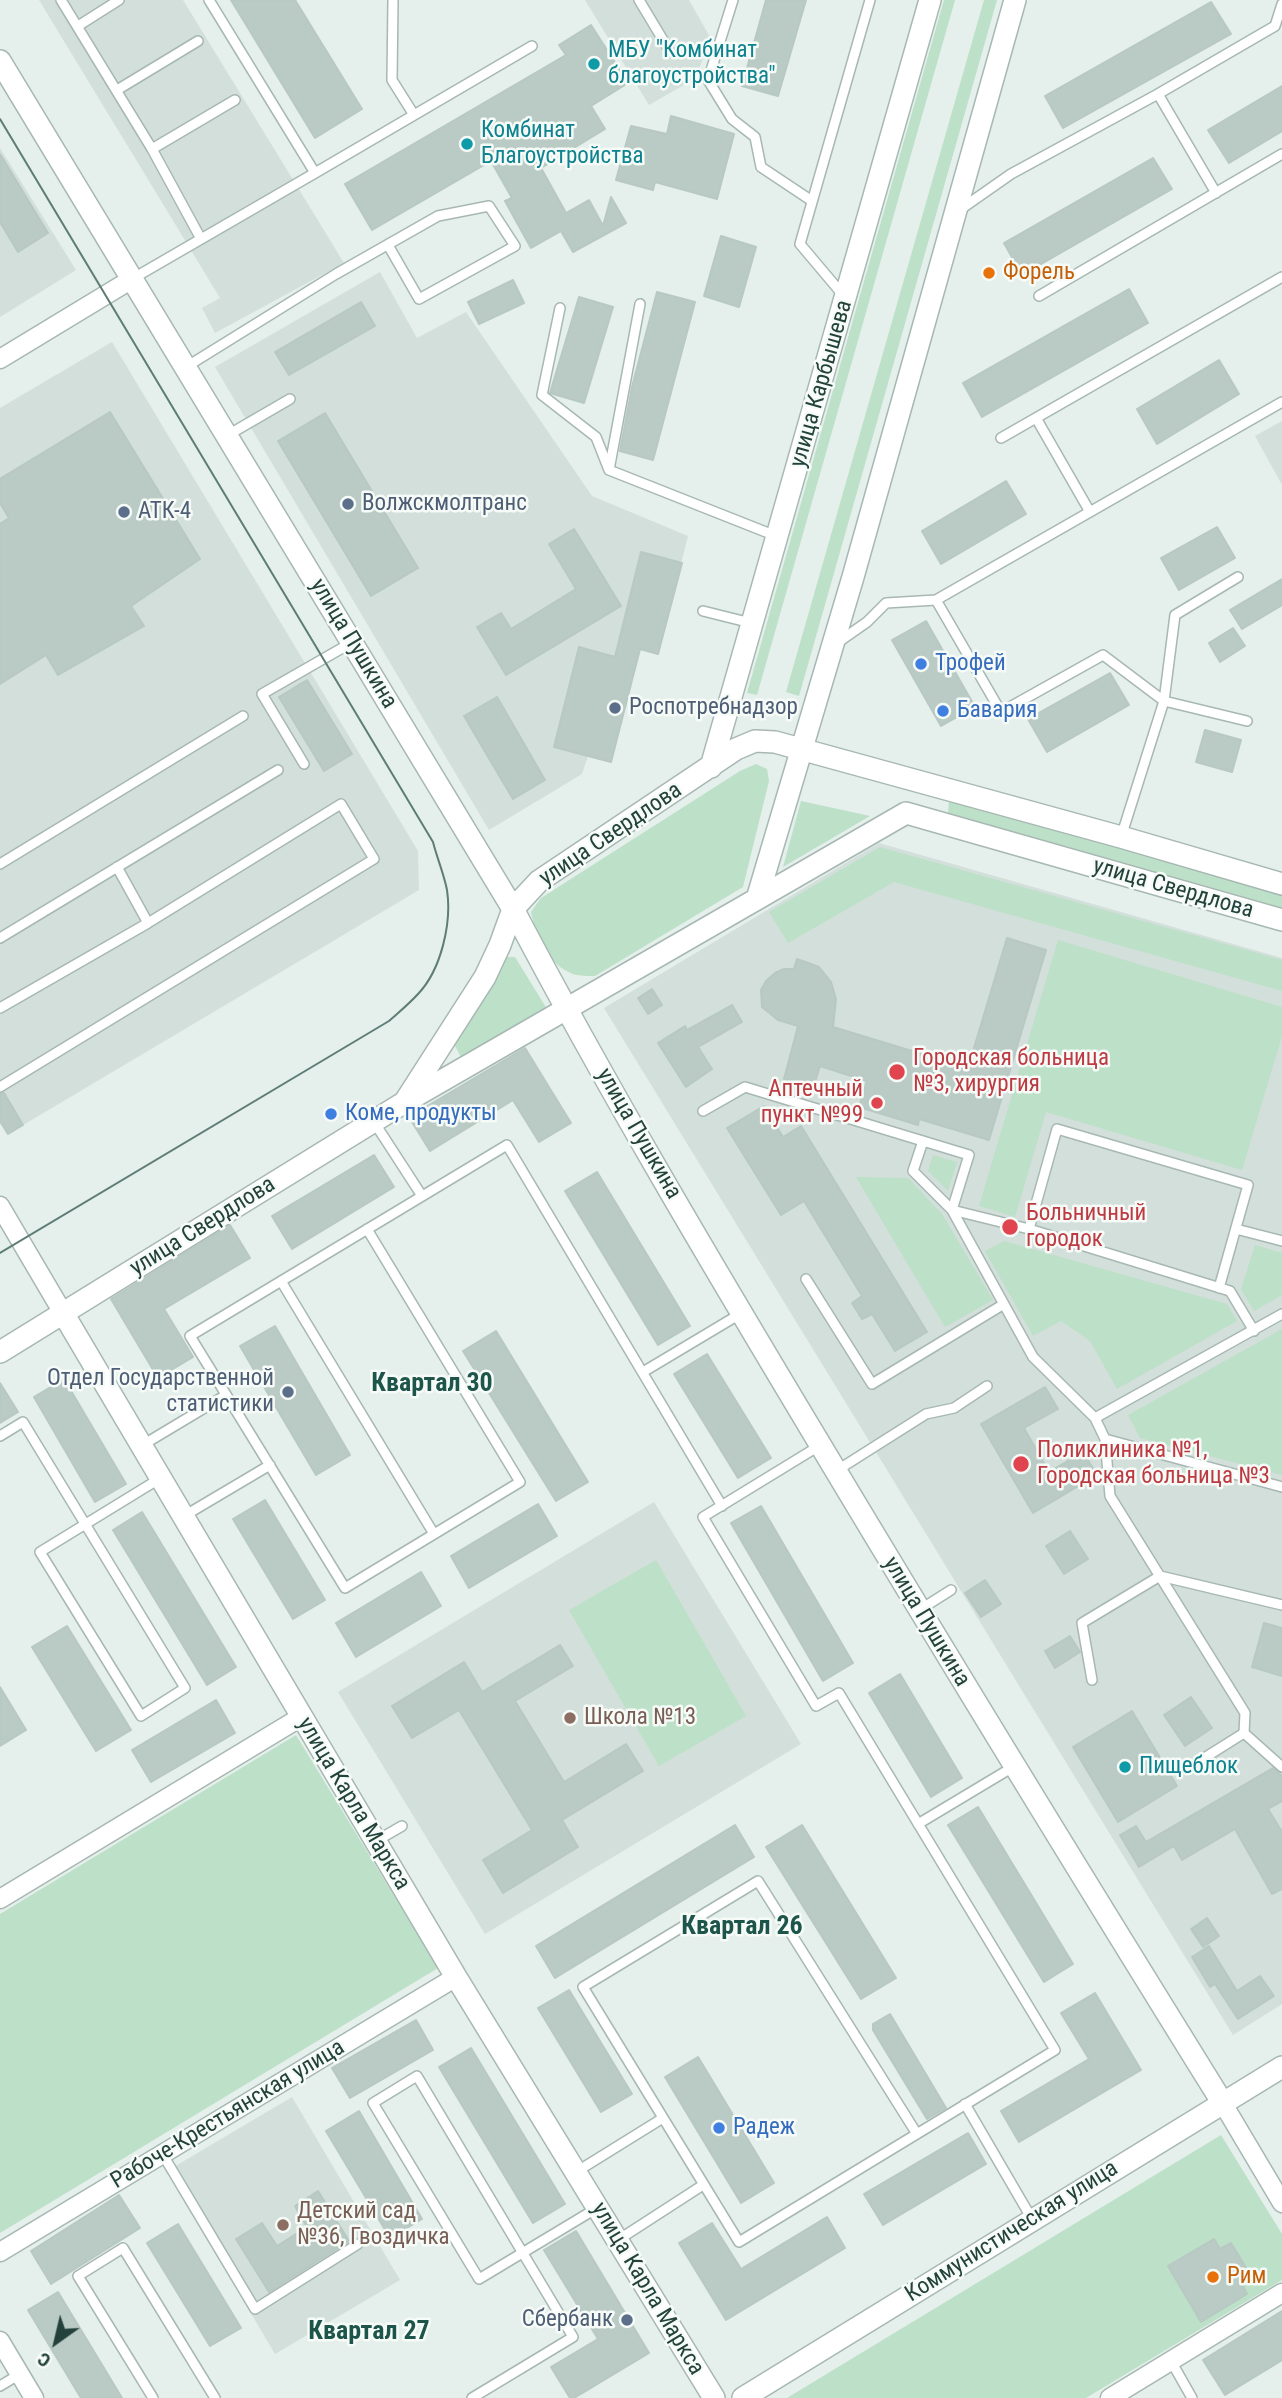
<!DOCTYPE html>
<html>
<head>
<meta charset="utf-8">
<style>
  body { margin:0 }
  #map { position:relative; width:1282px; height:2398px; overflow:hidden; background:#e5efeb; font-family:"Roboto Condensed",sans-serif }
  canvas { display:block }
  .north { position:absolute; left:21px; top:2307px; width:70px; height:70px; -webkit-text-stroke:5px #f6fbf8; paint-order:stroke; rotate:214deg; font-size:19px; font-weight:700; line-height:28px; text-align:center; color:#23423b }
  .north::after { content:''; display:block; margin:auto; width:24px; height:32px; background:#23423b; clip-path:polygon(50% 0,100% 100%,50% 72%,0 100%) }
</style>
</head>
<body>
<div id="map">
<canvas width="1282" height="2398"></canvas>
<div class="north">С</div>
</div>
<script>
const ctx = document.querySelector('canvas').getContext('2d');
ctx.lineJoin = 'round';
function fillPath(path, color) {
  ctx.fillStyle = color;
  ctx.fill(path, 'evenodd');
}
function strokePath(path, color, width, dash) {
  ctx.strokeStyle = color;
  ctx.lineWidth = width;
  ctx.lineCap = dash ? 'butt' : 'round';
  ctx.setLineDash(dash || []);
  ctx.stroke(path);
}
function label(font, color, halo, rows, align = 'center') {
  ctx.font = font + ' "Roboto Condensed",sans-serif';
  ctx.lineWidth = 5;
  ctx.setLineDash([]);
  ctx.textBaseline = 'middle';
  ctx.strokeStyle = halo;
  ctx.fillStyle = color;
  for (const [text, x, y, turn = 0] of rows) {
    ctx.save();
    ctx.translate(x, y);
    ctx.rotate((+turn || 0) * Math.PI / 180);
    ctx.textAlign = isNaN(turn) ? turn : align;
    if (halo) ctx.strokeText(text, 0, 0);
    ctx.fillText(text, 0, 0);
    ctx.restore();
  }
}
fillPath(new Path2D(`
  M39 0H183L344 263 215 333 202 308 220 298Z
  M585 0H689L710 37 696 78 649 105Z
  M0 148 76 270 0 317Z
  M380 272 417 338 466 312 592 496 688 536 658 654 640 649 611 762 588 756 582 774 489 830 215 367Z
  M112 342 418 851 419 890 8 1134 0 1121V408Z
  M1282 421V485L1255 436Z
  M879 843 1282 958V2004L1233 2035 604 1008Z
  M654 1502 801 1744 485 1934 338 1692Z
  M292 2097 400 2280 275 2354 167 2171Z`), '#d3dfda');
fillPath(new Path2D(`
  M944 0H955L757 695 747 693Z
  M984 0H997L799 696 786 692Z
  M756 764 767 769 769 781 743 887 595 976C589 976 580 976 573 974 548 965 536 935 531 912L541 898 740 771Z
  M949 800 1282 894V908L948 813Z
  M801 801 870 816 783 867Z
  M880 847 1282 960V991L894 882 788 943 769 912Z
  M1058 940 1282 1007V1036L1242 1170 1046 1112 1015 1217 979 1206Z
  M507 957H515L547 1009 462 1059 454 1044 470 1022 503 960Z
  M933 1155 957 1162 948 1191 928 1171Z
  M856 1177 908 1178 942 1214 993 1300 945 1327Z
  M1004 1241 1227 1304 1237 1321 1117 1389 1090 1341 1061 1321 1033 1336 985 1251Z
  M1255 1245 1282 1253V1295L1254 1311 1241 1289Z
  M1282 1329V1475L1140 1438 1128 1415Z
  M656 1560 746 1716 659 1766 569 1610Z
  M296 1735 438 1968 0 2233V1914Z
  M1221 2135 1282 2234V2280L1086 2398H787Z`), '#bde0c8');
const building = new Path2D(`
  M231 0H295L362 109 315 138Z
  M766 0H806L778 96 742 86Z
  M1211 2 1231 34 1063 128 1045 96Z
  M591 25 628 83 591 106 605 129 541 168 566 213 589 200 603 226 611 197 626 223 573 252 561 231 531 248 505 201 512 198 491 161 372 230 345 184 566 55 559 45Z
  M1282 86V131L1229 163 1208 130Z
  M671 116 734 134 717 199 655 182 653 190 616 180 631 126 667 134Z
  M0 154 48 233 18 252 0 222Z
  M1153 158 1172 189 1022 275 1004 243Z
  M721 236 756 247 739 307 704 296Z
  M513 280 524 303 479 324 468 302Z
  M1129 289 1148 323 982 417 963 383Z
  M657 292 695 302 653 460 620 451 632 387Z
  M579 297 613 307 584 403 550 393Z
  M361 302 375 326 289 375 275 352Z
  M1219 360 1239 394 1157 444 1137 409Z
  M110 412 200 559 131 606 144 626 58 675 46 655 0 684V524L9 518 0 503V479Z
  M325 413 418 568 371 596 278 441Z
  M1006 481 1026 514 941 564 922 531Z
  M1217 527 1235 558 1179 590 1161 558Z
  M574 529 621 606 506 675 477 627 501 613 511 629 576 589 549 544Z
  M641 552 682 563 658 654 640 649 611 762 554 747 579 647 615 657Z
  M1282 579V605L1242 629 1230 610Z
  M926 621 975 707 941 726 892 640Z
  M1233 628 1245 646 1220 662 1209 643Z
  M1110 673 1129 705 1047 752 1028 719Z
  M307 680 352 754 324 771 279 697Z
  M497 697 545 780 513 799 464 716Z
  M1205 730 1241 740 1232 772 1196 762Z
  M1007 938 1046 950 989 1140 919 1119 918 1125 859 1107 867 1081 820 1066 813 1088 784 1079 798 1026 778 1020 762 1007 761 990 766 981 775 973 784 969H794L797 959 819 967 831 982 836 999 833 1027 968 1068Z
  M652 989 662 1005 648 1014 638 998Z
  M732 1005 742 1022 698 1047 712 1069 686 1087 658 1043 685 1026 687 1030Z
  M525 1048 571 1123 539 1142 513 1100 430 1151 409 1117Z
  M4 1093 23 1125 8 1134 0 1121V1094Z
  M764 1106 783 1137 801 1126 927 1332 895 1351 872 1314 862 1319 852 1303 862 1296 804 1201 781 1215 727 1128Z
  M374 1155 394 1187 292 1249 272 1216Z
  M597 1172 690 1326 658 1345 565 1191Z
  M230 1225 250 1258 164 1309 193 1357 158 1378 111 1299Z
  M275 1326 350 1455 316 1475 240 1346Z
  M496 1331 588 1482 556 1501 463 1351Z
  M707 1354 771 1458 738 1478 674 1374Z
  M64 1379 126 1484 95 1502 34 1397Z
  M0 1383 18 1412 0 1423Z
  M1045 1387 1058 1409 1024 1428 1049 1472 1083 1452 1097 1475 1033 1513 981 1424Z
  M265 1500 325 1600 293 1619 233 1519Z
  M538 1504 557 1536 469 1588 451 1556Z
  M761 1506 853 1663 823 1681 731 1523Z
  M142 1512 236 1667 207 1685 113 1530Z
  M1070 1531 1088 1559 1064 1574 1046 1546Z
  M421 1572 441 1606 356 1657 336 1623Z
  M985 1580 1001 1604 981 1617 965 1593Z
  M1264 1623 1282 1628V1676L1252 1667Z
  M67 1626 131 1730 96 1751 32 1647Z
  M1070 1636 1080 1652 1055 1668 1045 1651Z
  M560 1645 573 1666 515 1701 564 1782 626 1744 643 1771 562 1820 578 1847 503 1893 483 1860 532 1830 459 1710 412 1738 392 1706 464 1662 482 1692Z
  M900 1674 962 1778 931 1797 869 1693Z
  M0 1687 26 1730 0 1746Z
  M1191 1697 1212 1728 1185 1746 1164 1715Z
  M216 1700 235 1733 151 1782 132 1750Z
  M1132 1711 1177 1786 1118 1822 1073 1747Z
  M1273 1768 1282 1776V1801L1268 1809 1282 1832V1889L1272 1894 1235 1829 1182 1860 1174 1846 1139 1867 1120 1835 1136 1826 1146 1842Z
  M978 1807 1073 1964 1044 1982 948 1825Z
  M735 1825 754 1857 555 1978 536 1946Z
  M802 1825 896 1978 861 1999 766 1847Z
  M1207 1918 1219 1936 1203 1947 1191 1929Z
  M1209 1946 1237 1991 1260 1976 1274 1996 1238 2019 1215 1984 1210 1987 1192 1957Z
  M569 1990 632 2094 601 2112 538 2008Z
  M1095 1993 1141 2070 1019 2142 1001 2111 1089 2059 1061 2013Z
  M890 2014 946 2108 927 2119 873 2030V2024Z
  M416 2020 433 2050 350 2098 332 2068Z
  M471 2048 565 2204 533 2223 439 2067Z
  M698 2057 774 2183 741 2203 665 2077Z
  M359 2111 422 2219 390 2238 326 2131Z
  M968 2133 986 2164 883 2225 864 2194Z
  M318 2191 349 2241 269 2292 236 2239 262 2223 277 2246 307 2227 295 2206Z
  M119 2195 140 2228 51 2284 31 2251Z
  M827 2217 845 2248 726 2320 679 2243 712 2223 741 2269Z
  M178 2224 241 2328 210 2346 147 2243Z
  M576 2231 649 2353 574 2398H570L551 2367 598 2339 544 2250Z
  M1214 2239 1220 2249 1231 2243 1251 2276 1241 2282 1247 2294 1201 2322 1168 2266Z
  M58 2292 122 2398H81L28 2310Z
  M1282 2311V2360L1225 2395 1203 2360Z`);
fillPath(building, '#bacac4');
strokePath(building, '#b7c9c2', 2);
const service = new Path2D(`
  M61 0 152 149 201 239
  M209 0 315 173 532 46
  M393 0 392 80 414 115
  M639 0 669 50
  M733 0 708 80 732 119 755 137 761 167 812 201
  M78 26 119 0
  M117 90 198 41
  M1158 94 1216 193
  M152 149 235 100
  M961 209 1011 174 1158 94 1275 26 1282 4
  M132 279 315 173
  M843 295 800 244 870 0
  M1039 296 1282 154
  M560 308 542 395 596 437 609 470 640 304
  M186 367 336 274 438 216 489 206 515 246 419 299 388 245
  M1036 418 1090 512
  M228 435 290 399
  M1001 438 1282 277
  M609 470 776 536
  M1238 577 1175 615 1164 701 1247 721
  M936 600 1282 402
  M703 611 751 623
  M837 643 867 622 886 603 936 600 1001 712 1103 655 1164 701 1121 837
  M304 764 262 694 351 643
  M0 864 243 716
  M117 867 148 923
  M0 938 278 770
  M0 1008 148 923 341 804 374 859 0 1087
  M703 1111 745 1087 969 1155 952 1210
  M374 1122 422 1196
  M923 1141 913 1171 952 1210 1033 1357 1095 1418 1105 1439 1110 1496 1245 1713 1244 1733 1201 1760
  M952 1210 1029 1229 1230 1291 1254 1331
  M367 1229 520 1482 345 1588 190 1336C296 1272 401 1209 507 1145L722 1506
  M1029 1229 1057 1129 1248 1185 1219 1288
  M1236 1229 1282 1241
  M806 1279 872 1384 1004 1304
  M281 1281 434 1534
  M643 1372 740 1314
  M1095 1418 1282 1314
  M0 1436 23 1422 185 1688 141 1716 40 1552 159 1479
  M1105 1439 1282 1487
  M141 1446 226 1395
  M819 1446 703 1517 816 1706 839 1693 1055 2050 739 2242 583 1987 758 1881 917 2134
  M836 1471 926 1414 954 1408 987 1386
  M184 1516 270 1465
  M921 1609 951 1590
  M1092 1680 1082 1623 1160 1576 1282 1605
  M1244 1733 1282 1767
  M918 1824 1013 1767
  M376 1841 402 1826
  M965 2104 1032 2219
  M163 2155 255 2309 358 2244
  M576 2172 663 2118
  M618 2240 703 2185
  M1171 2361 1192 2398
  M0 2386 20 2374
  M153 2398 78 2276 123 2248 215 2398
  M472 2398 573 2337 417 2076 373 2103 479 2279 597 2208`);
const minor = new Path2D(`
  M0 359 132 279
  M0 1206 63 1313
  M0 1899 301 1717
  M1222 2102 1282 2203
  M0 2252 456 1977
  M0 2341 34 2398
  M1110 2398 1282 2293`);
const tertiary = new Path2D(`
  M0 61 513 909C608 1090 713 1266 818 1441 951 1663 1086 1883 1222 2102
  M711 767 930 0
  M757 899 853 577 1015 0
  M406 1100 485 977 500 945 513 909 539 881 736 749 755 741 775 742 1121 837 1282 884
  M63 1313 456 1977 714 2398
  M0 1352 405 1102 906 813 1282 920
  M743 2398 1282 2067`);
strokePath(service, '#a7b8b3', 12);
strokePath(minor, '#a7b8b3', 21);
strokePath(tertiary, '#a7b8b3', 24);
strokePath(service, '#fff', 9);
strokePath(minor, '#fff', 18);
strokePath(tertiary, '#fff', 21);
strokePath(new Path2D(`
  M0 119 433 842C437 858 444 874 447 890 452 923 441 970 418 994 409 1004 399 1012 389 1021L0 1253`), '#5e7d76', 2);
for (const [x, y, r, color] of [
  [594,64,7,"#0f9aa8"],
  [467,144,7,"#0f9aa8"],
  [989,273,7,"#e8710a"],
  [348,504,7,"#5c6f8a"],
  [124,512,7,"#5c6f8a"],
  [921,664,7,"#3f7fe0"],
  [615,708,7,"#5c6f8a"],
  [943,711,7,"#3f7fe0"],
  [897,1072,9,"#e0444e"],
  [877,1103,7,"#e0444e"],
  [331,1114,7,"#3f7fe0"],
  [1010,1227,9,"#e0444e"],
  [288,1392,7,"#5c6f8a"],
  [1021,1464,9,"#e0444e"],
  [570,1718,7,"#8d6e63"],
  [1125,1767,7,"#0f9aa8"],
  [719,2128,7,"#3f7fe0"],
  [283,2225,7,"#8d6e63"],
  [1213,2277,7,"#e8710a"],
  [627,2320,7,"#5c6f8a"]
]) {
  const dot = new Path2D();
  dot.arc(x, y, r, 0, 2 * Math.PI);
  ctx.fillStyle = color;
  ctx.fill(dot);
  strokePath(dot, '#f6fbf8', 2.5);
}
label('23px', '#0d838f', '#f6fbf8', [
  ["МБУ \"Комбинат",608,51],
  ["благоустройства\"",608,77],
  ["Комбинат",481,131],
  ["Благоустройства",481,157],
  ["Пищеблок",1139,1767]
], 'left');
label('23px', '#c56008', '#f6fbf8', [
  ["Форель",1003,273],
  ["Рим",1227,2277]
], 'left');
label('23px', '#23423b', '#f6fbf8', [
  ["улица Карбышева",822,384,-74],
  ["улица Пушкина",353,644,59],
  ["улица Свердлова",611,835,-34],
  ["улица Свердлова",1173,889,16],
  ["улица Пушкина",638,1134,60],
  ["улица Свердлова",203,1227,-32],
  ["улица Пушкина",926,1622,59],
  ["улица Карла Маркса",353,1804,59],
  ["Рабоче-Крестьянская улица",228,2115,-31],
  ["Коммунистическая улица",1012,2232,-32],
  ["улица Карла Маркса",647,2289,59]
]);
label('23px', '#4e5e75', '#f6fbf8', [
  ["Волжскмолтранс",362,504],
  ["АТК-4",138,512],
  ["Роспотребнадзор",629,708],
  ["Отдел Государственной",274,1379,"right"],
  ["статистики",274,1405,"right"],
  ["Сбербанк",613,2320,"right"]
], 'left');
label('23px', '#366cbe', '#f6fbf8', [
  ["Трофей",935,664],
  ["Бавария",957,711],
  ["Коме, продукты",345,1114],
  ["Радеж",733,2128]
], 'left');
label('23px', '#be3a42', '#f6fbf8', [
  ["Городская больница",913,1059],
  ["№3, хирургия",913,1085],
  ["Аптечный",863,1090,"right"],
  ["пункт №99",863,1116,"right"],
  ["Больничный",1026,1214],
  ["городок",1026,1240],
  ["Поликлиника №1,",1037,1451],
  ["Городская больница №3",1037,1477]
], 'left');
label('23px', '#785e54', '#f6fbf8', [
  ["Школа №13",584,1718],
  ["Детский сад",297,2212],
  ["№36, Гвоздичка",297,2238]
], 'left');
label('bold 26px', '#1d554a', '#f6fbf8', [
  ["Квартал 30",432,1384],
  ["Квартал 26",742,1927],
  ["Квартал 27",369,2332]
]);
</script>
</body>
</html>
